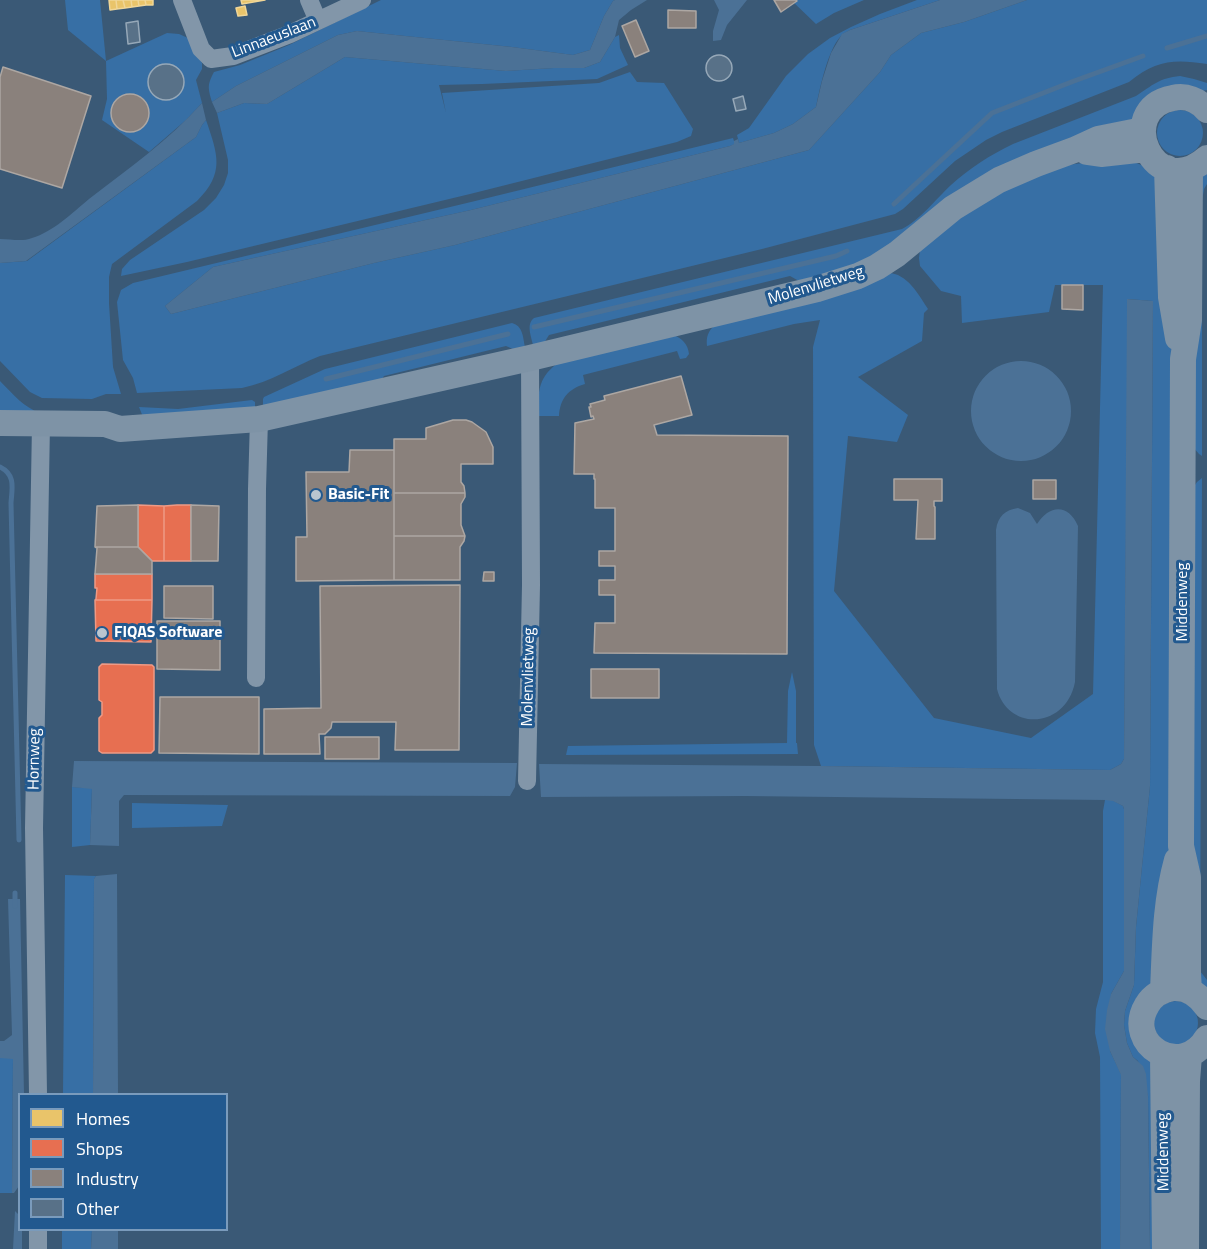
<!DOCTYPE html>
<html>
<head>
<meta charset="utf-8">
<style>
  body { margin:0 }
  #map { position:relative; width:1207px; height:1249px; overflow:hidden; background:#3a5976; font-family:"Titillium Web",sans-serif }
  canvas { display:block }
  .legend { position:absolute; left:18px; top:1093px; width:210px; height:138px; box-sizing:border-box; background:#22598f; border:2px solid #7a9bbc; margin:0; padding:8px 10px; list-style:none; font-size:18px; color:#fff }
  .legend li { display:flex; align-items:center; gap:12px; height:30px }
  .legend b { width:30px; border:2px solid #7a9bbc }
</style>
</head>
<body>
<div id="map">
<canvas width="1207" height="1249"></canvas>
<ul class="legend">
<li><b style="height:16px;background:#e9c46a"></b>Homes</li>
<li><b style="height:16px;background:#e76f51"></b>Shops</li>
<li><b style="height:16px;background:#8a817c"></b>Industry</li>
<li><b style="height:16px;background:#587188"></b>Other</li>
</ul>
</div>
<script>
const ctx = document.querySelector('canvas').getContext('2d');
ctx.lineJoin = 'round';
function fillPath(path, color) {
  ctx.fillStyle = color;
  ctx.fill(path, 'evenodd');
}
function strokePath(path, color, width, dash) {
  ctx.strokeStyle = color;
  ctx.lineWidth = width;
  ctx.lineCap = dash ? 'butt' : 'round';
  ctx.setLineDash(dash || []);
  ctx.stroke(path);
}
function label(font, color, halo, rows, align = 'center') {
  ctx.font = font + ' "Titillium Web",sans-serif';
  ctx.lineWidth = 6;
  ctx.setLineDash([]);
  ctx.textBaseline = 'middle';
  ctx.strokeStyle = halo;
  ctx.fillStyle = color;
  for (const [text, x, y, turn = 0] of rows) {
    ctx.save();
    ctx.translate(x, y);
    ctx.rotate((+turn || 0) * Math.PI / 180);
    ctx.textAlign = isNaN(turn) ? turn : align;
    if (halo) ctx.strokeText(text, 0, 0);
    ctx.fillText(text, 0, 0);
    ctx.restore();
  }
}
fillPath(new Path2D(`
  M65 0H100L106 61 167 33 179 34 188 38 202 63V69L196 80 202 103 186 120 149 152 102 120 107 99 106 61 68 30Z
  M381 0H615L613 1 604 16 590 50 573 55 512 47 357 31 338 35 236 86 212 102C208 88 207 85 214 72L240 65 289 45Z
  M791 0H864L834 13 816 24Z
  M917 0H940L850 30C850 30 842 34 842 35 828 48 820 88 816 107L793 124 774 133 739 143 737 135 749 128 786 76 808 54 830 38 851 27 880 14Z
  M1027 0H1207V64C1174 59 1156 60 1129 82L1002 132 986 140 955 161 903 209 895 214 762 249 320 356C294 366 271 382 242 388L137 393 133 378 123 360 117 302 121 290 133 283 471 202 733 138 735 144 730 146 471 210 213 267 165 306 171 314 374 263 455 245 809 150 880 72 891 55 921 33 964 22Z
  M619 35 620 48 628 65 597 79 482 84 439 85 446 113 442 93 599 83 630 72 637 82 664 83 693 129 691 136 677 142 470 194 187 262 121 276 122 269 130 260 204 210 216 198 224 185 228 173V160L217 113 244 103 267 104 345 57 506 71 554 68H584L600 62 615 37Z
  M1180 76 1194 79 1207 83V90L1198 92 1137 119 854 268 799 281 790 276 549 335 544 343 533 345C531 336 526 324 534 318L902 229C919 221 937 198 951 185 970 168 990 155 1013 144L1136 96C1153 85 1159 78 1180 76Z
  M1157 133a23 23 0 1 1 46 0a23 23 0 1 1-46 0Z
  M206 120C218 155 225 173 197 201L112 264 109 277V303L113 367 121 394H106L92 399 42 398 30 392 0 361V263L27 261 196 137 202 125Z
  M1113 159C1133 162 1143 161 1156 178L1176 364 1174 801 1161 931 1151 1061 1160 1249H1150L1148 1096 1138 1061 1133 1057 1127 1043 1124 1025 1125 1011 1134 985 1136 927 1150 786 1153 301 1128 299 1124 759 1121 764 1110 770 821 766 814 745 813 347 820 320 794 324 707 346C706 337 708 331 715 325L888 273C907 273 919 295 928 309L924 313 922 341 858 377 908 415 897 442 848 436 834 591 934 718 1031 738 1093 694 1103 285H1055L1049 312 962 323 961 296 941 291 920 266 919 258 920 250 975 204 1060 166Z
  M1207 166V184L1204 189 1202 201V456L1199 454 1193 447 1197 182Z
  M512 323C523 326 523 337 525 347L515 350 506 346 384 376 379 383 263 408V399L264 397 325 369Z
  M673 335C682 338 688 344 689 354L686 358 680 359 677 351 583 375 585 384C568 389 560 399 559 416H538C538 390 538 376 561 361Z
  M0 381C14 395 23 407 42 414L0 418Z
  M252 400 255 402V409L143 417 139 407 178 409Z
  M1202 478 1200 971 1207 980V992L1200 983 1192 884 1193 488 1197 482Z
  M792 672 796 691V743H797L798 754 566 755 568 746 787 743 788 691Z
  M72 787 92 788 90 845 72 847Z
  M1105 800H1112L1123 806 1124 809V971L1111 994 1110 1051 1121 1074 1120 1249H1101L1100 1057 1095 1033 1096 1009 1103 982V811Z
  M132 803 228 805 222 826 132 828Z
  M65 875 96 876 94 879 93 1094H63Z
  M1154 1023a22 22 0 1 1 44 0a22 22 0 1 1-44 0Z
  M0 1058H13L12 1193H0Z
  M62 1230H92L91 1249H62Z`), '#376fa5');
fillPath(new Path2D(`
  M615 0H647L631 10 619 20 615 37 600 62 584 68H554L506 71 345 57 267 104 244 103 217 113 212 102 236 86 338 35 357 31 512 47 573 55 590 50 604 16 613 1Z
  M714 0H747L727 25 721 40 713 41V31L719 10Z
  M940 0H1027L964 22 921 33 891 55 880 72 809 150 455 245 374 263 171 314 165 306 213 267 471 210 730 146 734 144V141L738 139 739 143 774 133 793 124 816 107 822 81 831 53 842 34 850 30Z
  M202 103 206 120 202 125 196 137 26 261 0 263V239C11 239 22 242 32 238 53 232 72 213 89 199 128 169 169 140 202 103Z
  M1127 299 1153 301 1150 786 1136 927 1134 985 1125 1011 1124 1025 1127 1043 1133 1057 1143 1066 1146 1074 1148 1096 1150 1249H1120L1121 1075 1110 1051 1105 1029 1107 1010 1111 994 1124 971V809L1123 806 1113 801 1105 800 744 796 541 797 539 764 821 766 1110 770 1121 764 1124 759Z
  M971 411a50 50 0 1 1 100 0a50 50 0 1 1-100 0Z
  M1018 508 1030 513 1037 524C1049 505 1068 503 1078 526L1075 682C1066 729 1008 732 997 689L996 530C998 516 1005 510 1018 508Z
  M74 761 517 763 515 787 510 796 124 795 119 801V846L90 845 92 789 72 787Z
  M117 874 118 1094H93L94 879 96 876Z
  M8 899H20L24 1094H20L19 1186 14 1193H12L13 1059 0 1058V1041H4L12 1035Z
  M15 1211 19 1215 20 1230H22V1249H13Z
  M92 1230H118V1249H91Z`), '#4b7196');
const homes = new Path2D(`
  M109 0H116L117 9 110 10Z
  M116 0H123L125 8 117 9Z
  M123 0H131L132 7 125 8Z
  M131 0H138L139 6 132 7Z
  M138 0H145L146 5 139 6Z
  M145 0H153V5H146Z
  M241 0H265L242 4Z
  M245 6 247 15 238 16 236 8Z`);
fillPath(homes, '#e9c46a');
strokePath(homes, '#f0d697', 1.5);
const shops = new Path2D(`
  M138 505 164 506V561H152L138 547Z
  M177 505H191V561H164V506Z
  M95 574H152V600H95L96 599 97 588H95Z
  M95 600H152L151 642 96 641Z
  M102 664 152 665 154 667V750L151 753H102L99 751V718L102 715V702L99 700V667Z`);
fillPath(shops, '#e76f51');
strokePath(shops, '#ee9a85', 1.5);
const industry = new Path2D(`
  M774 0H796L797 1 781 12Z
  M668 10 696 11V28H668Z
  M636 20 649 51 635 57 622 26Z
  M3 67 91 96 62 188 0 169V77Z
  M111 113a19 19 0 1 1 38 0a19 19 0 1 1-38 0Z
  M1062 285H1083V310L1062 309Z
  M681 376 692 415 654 425 657 435 788 436 787 654 594 653 595 623H615V595H599V580H615V566H599V551H615V508H595V479H594V474H574L575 423 594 419 593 416 591 417 589 407H591L590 404 605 400 604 396Z
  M453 420H466L472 422 486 432 493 447V464H461V482L464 486 465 493H394V439H426V428Z
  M350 450H394V580L296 581V537H307L306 472H349Z
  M894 479H942V501H934V506L935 507V539H916L918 500H894Z
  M1033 480H1056V499H1033Z
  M394 493H465V497L461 504V525L465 536H394Z
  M138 505V547H95L97 506Z
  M191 505 219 506 218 561H191Z
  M394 536H465L464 541 460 547V580H394Z
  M95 547H138L152 561V574H95L97 548Z
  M484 572H494V581H483Z
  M460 585 459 750H395L396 722H332L331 728 325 734H319L320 754H264V709L321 708 320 586Z
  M164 586H213V619L164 618Z
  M157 621H220V670L157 669Z
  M591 669H659V698H591Z
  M160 697H259V754L159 753Z
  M325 737H379V759H325Z`);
fillPath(industry, '#8a817c');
strokePath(industry, '#ada7a3', 1.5);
strokePath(new Path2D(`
  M1167 48 1207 36
  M894 204 992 113 1074 81 1143 56
  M534 327 836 256 847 251
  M326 379 508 334
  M0 467C16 475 12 488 11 503L19 840
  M15 906V893`), '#4b7196', 5);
const building = new Path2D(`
  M138 21 140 42 128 44 126 23Z
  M706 68a13 13 0 1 1 26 0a13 13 0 1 1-26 0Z
  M148 82a18 18 0 1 1 36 0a18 18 0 1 1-36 0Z
  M743 96 746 109 736 111 733 99Z`);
fillPath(building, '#587188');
strokePath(building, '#96a8b8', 1.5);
strokePath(new Path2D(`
  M182 0 201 49 211 59 233 56 290 34 362 0
  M309 0 318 21
  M256 678 257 489 259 419
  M527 781 531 585 530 358
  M38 1094 34 828 41 424
  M38 1249V1230`), '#8296a9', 18);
strokePath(new Path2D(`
  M1207 110C1198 100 1186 95 1173 98 1113 109 1153 205 1207 158
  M1087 152 1101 154 1146 149
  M1167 168 1171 297 1178 338
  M0 423 105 424 120 429 259 419 530 358 817 289 858 276 877 267 897 254 953 208 999 180 1036 164 1074 150 1098 139 1143 130
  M1163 991C1165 947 1165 903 1177 860
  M1189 991 1188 974V877L1181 846 1183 359 1189 320 1190 169
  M1207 1007C1199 995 1188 987 1173 988 1162 990 1152 996 1147 1005 1123 1045 1182 1080 1207 1038
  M1163 1055 1165 1249
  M1186 1249 1187 1081 1189 1055`), '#7e93a6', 26);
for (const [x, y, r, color] of [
  [316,495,6,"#bac5cf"],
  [102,633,6,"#bac5cf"]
]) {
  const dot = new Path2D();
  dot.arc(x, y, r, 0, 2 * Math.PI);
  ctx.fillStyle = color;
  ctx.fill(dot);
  strokePath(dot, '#22598f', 2);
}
label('16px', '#fff', '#22598f', [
  ["Linnaeuslaan",274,38,-21],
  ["Molenvlietweg",816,286,-17],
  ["Middenweg",1183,602,-90],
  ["Molenvlietweg",529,677,-89],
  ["Hornweg",35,759,-89],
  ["Middenweg",1164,1152,-91]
]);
label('bold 16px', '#fff', '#22598f', [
  ["Basic-Fit",328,495],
  ["FIQAS Software",114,633]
], 'left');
</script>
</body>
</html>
